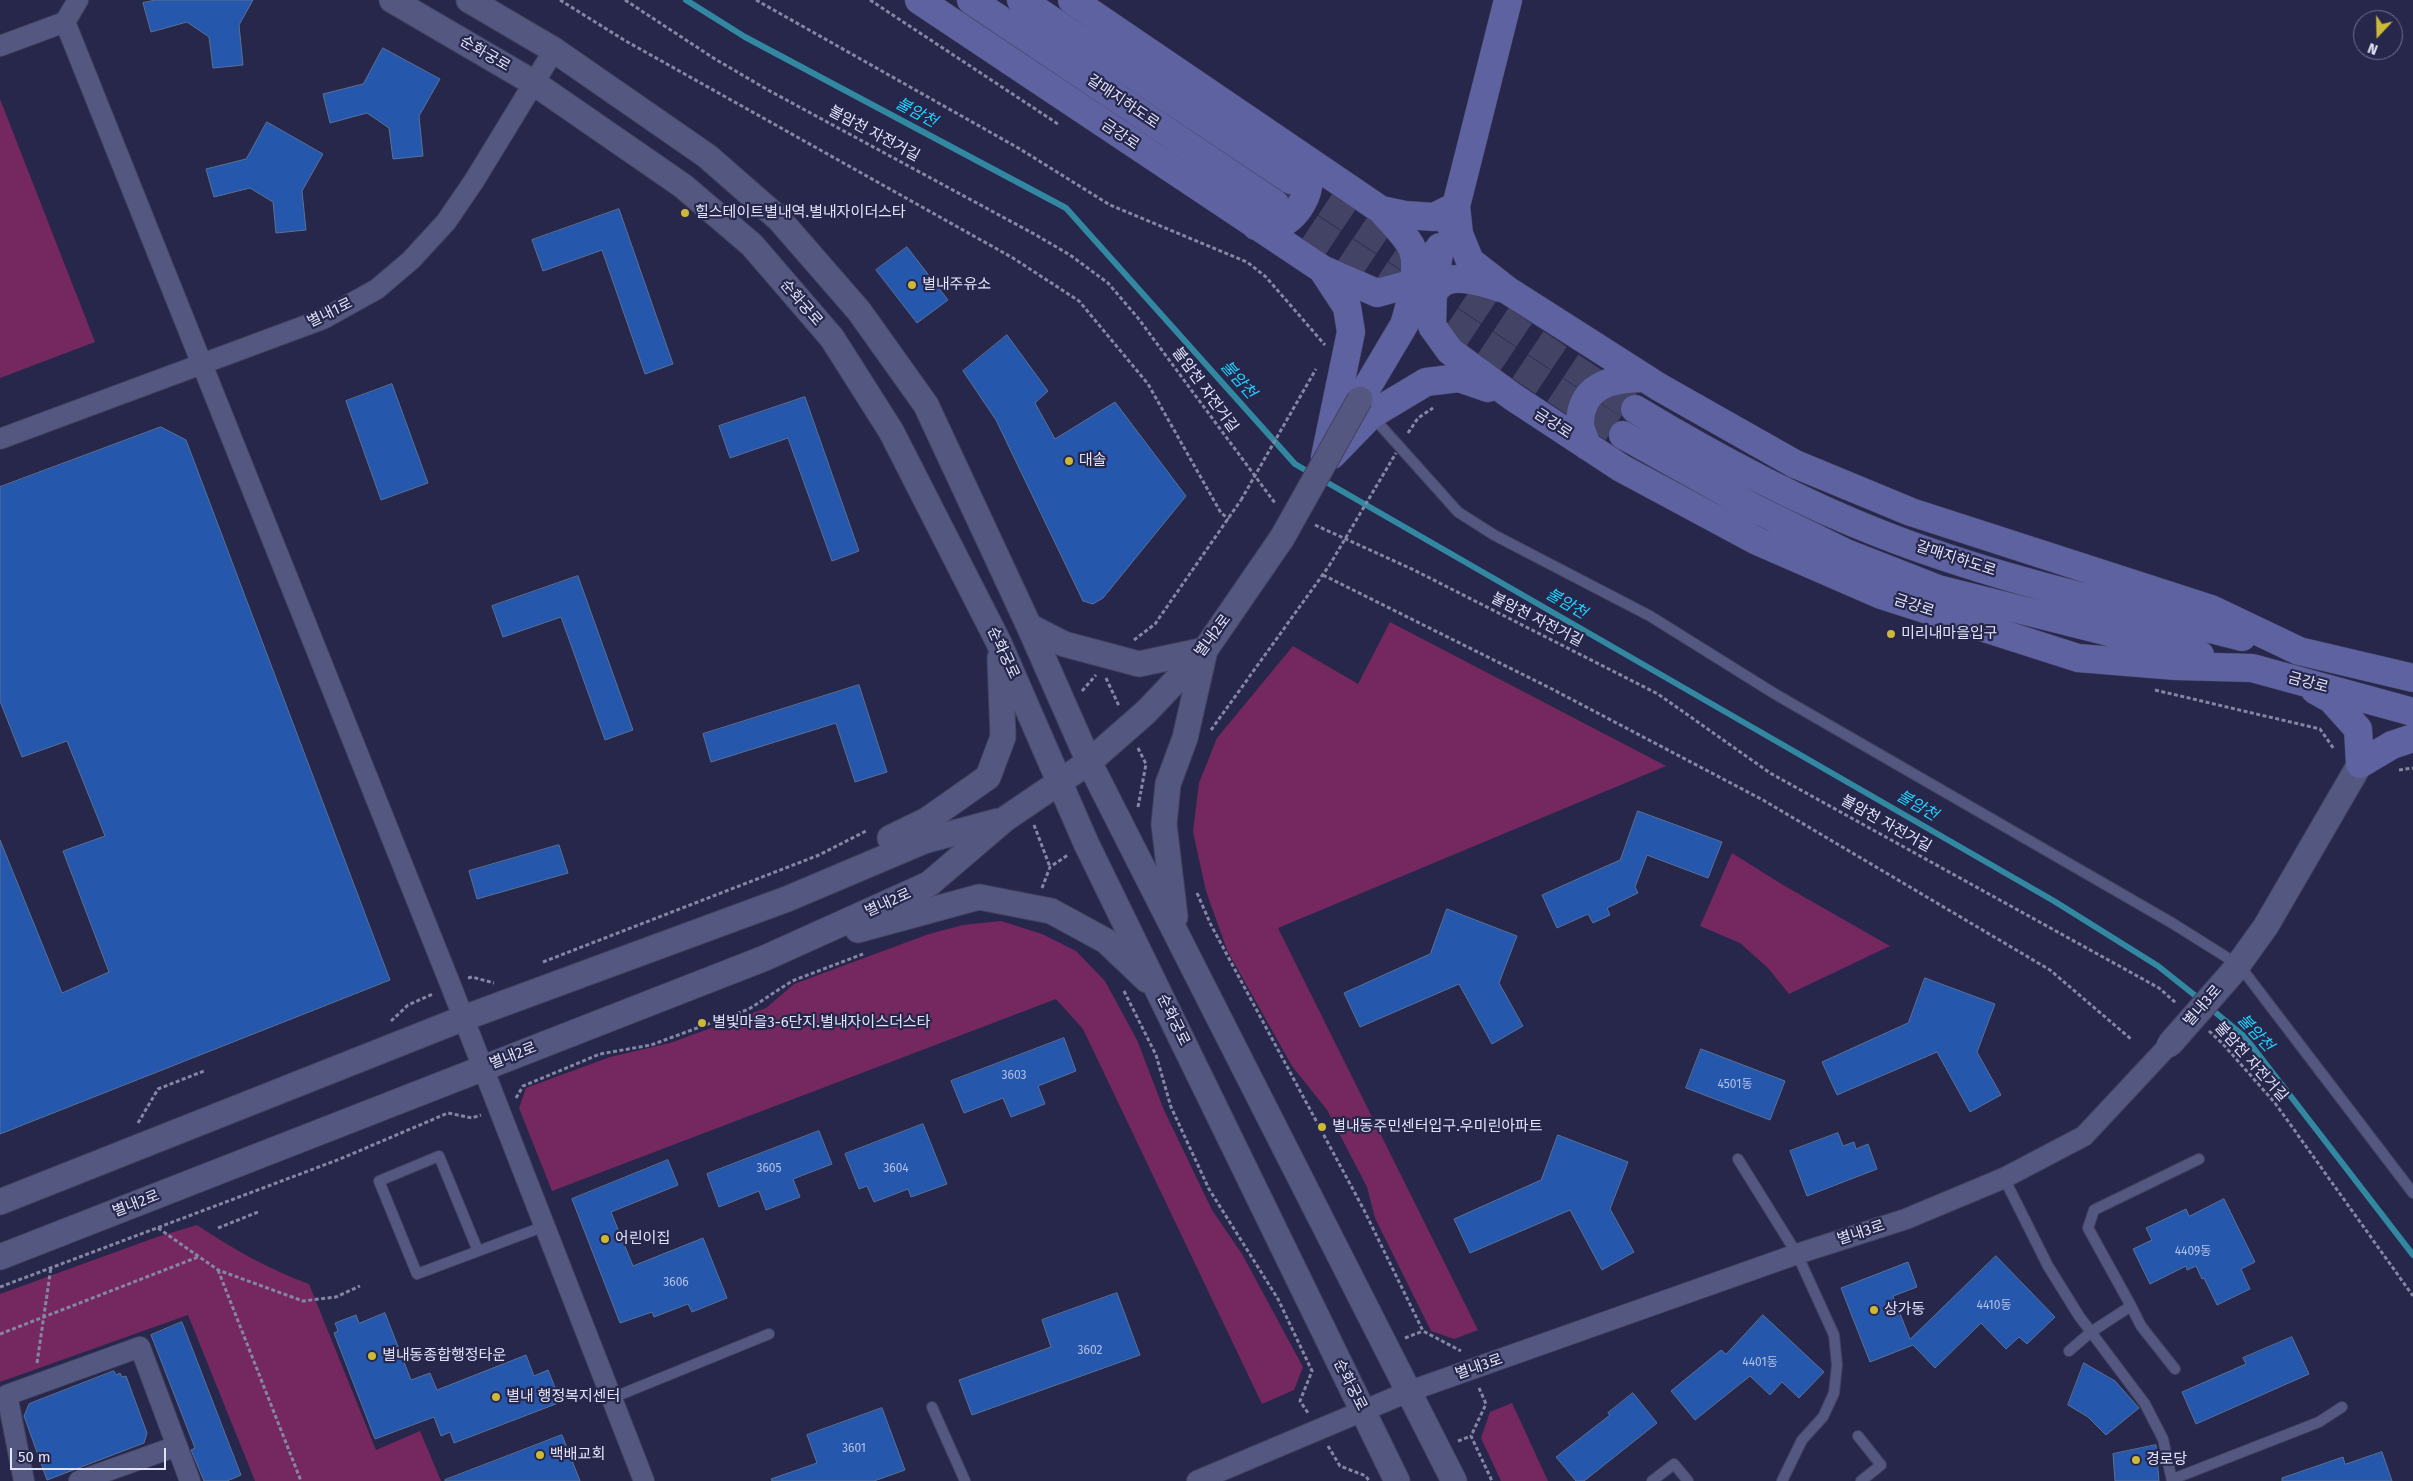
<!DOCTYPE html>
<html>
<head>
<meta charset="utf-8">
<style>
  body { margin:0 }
  #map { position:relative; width:2413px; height:1481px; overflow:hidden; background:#26274b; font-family:"Fira Sans",sans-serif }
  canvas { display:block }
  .north { position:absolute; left:2353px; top:10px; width:50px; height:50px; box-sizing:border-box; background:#26274b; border:1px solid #707291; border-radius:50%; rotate:201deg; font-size:14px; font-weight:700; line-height:20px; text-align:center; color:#e0e3fa }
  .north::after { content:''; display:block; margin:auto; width:18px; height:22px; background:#cdb938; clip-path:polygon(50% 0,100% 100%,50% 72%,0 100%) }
  .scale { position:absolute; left:10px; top:1448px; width:156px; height:22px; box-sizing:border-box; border:2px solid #e0e3fa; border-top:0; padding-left:6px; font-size:15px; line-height:18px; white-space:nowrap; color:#e0e3fa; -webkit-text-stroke:4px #26274b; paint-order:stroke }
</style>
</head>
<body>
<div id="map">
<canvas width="2413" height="1481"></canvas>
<div class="north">N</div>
<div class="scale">50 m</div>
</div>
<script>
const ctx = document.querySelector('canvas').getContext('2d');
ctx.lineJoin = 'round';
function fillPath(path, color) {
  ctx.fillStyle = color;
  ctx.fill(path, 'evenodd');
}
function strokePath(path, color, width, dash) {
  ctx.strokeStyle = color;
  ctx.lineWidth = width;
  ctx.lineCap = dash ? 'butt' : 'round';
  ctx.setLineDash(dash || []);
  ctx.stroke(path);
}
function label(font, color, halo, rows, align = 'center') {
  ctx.font = font + ' "Fira Sans","Noto Sans KR",sans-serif';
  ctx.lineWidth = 4.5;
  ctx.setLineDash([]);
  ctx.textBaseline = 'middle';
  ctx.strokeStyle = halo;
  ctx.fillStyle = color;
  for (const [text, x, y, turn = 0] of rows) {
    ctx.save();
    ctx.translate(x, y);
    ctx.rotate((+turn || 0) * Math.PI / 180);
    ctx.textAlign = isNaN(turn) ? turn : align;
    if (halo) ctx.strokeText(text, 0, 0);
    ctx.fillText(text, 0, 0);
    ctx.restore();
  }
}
fillPath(new Path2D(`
  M0 99 95 342 0 378Z
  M1390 622 1666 766 1278 928 1478 1330 1454 1339 1431 1331 1375 1218 1367 1187 1327 1110 1292 1066 1227 950 1206 891 1193 832 1199 783 1217 738 1293 646 1358 684Z
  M1732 853 1783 885 1890 946 1789 994 1768 968 1740 943 1700 926Z
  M1001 921 1042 934 1076 951 1105 981 1137 1040 1164 1110 1212 1210 1242 1254 1303 1367 1294 1390 1262 1404 1083 1029 1056 999 552 1191 519 1108 526 1088 610 1057 670 1043 766 1008 794 984 929 934 963 925Z
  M197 1225C233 1249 268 1269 309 1284L376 1450 420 1431 441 1481H255L188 1315 0 1382V1294L157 1237Z
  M1512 1403 1548 1481H1501L1481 1438 1490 1412Z`), '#74285f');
strokePath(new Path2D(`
  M686 0 745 37 1066 208 1295 464 1312 474
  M1321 479 2054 901 2158 966 2202 1001
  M2210 1008 2245 1037 2413 1255`), '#3388a1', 6);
const building = new Path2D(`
  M156 0H253L239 25 243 65 213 68 209 37 187 22 151 32 143 3Z
  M383 48 440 79 419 116 423 156 393 159 389 128 367 113 330 123 323 94 363 84Z
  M267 122 323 154 302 191 306 230 276 233 273 202 250 188 214 197 206 169 246 159Z
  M619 209 673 364 645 374 602 250 543 271 532 240Z
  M907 247 948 300 917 323 876 270Z
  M1007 335 1048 391 1035 403 1055 439 1115 402 1186 496 1103 598 1093 604 1083 601 996 420 963 371Z
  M392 384 428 483 381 500 346 401Z
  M805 397 859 551 832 561 788 438 730 458 719 426Z
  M161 427 186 440 390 980 0 1134V840L62 993 109 972 63 851 105 836 67 741 22 757 0 701V487Z
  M578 576 633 730 605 740 561 617 503 637 492 606Z
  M859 685 887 772 855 782 836 723 711 762 703 734Z
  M1638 811 1722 842 1708 878 1647 855 1635 887 1638 893 1607 908 1610 915 1593 923 1588 914 1557 928 1542 895 1620 860Z
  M559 845 568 873 477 899 469 871Z
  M1447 909 1517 936 1499 983 1523 1026 1492 1044 1459 984 1360 1027 1344 993 1430 954Z
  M1925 978 1995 1004 1977 1052 2001 1095 1970 1112 1937 1052 1837 1095 1822 1062 1908 1023Z
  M1064 1038 1076 1071 1038 1086 1045 1104 1011 1117 1003 1098 964 1113 951 1081Z
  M1701 1049 1785 1081 1770 1120 1686 1088Z
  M923 1124 947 1184 911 1197 908 1189 874 1202 867 1186 859 1189 845 1154Z
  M819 1131 832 1164 793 1179 800 1197 766 1210 759 1191 719 1207 707 1174Z
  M1838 1133 1843 1146 1854 1142 1856 1149 1868 1144 1877 1169 1807 1196 1790 1151Z
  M1558 1135 1628 1162 1610 1209 1634 1252 1602 1270 1570 1210 1470 1253 1454 1219 1541 1180Z
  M668 1160 678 1185 611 1212 633 1266 703 1238 727 1298 692 1312 688 1304 654 1317 652 1312 620 1323 572 1199Z
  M2224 1199 2255 1262 2241 1269 2250 1289 2217 1305 2204 1278 2202 1279 2196 1266 2187 1270 2186 1266 2150 1284 2133 1249 2152 1240 2146 1228 2186 1209 2189 1216Z
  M1996 1256 2055 1317 2027 1344 2019 1337 2006 1349 1981 1323 1935 1368 1913 1345 1870 1362 1841 1288 1908 1262 1917 1287 1893 1296 1910 1339Z
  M1117 1293 1140 1355 972 1415 959 1380 1051 1347 1042 1320Z
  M385 1313 411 1380 430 1373 437 1390 526 1355 534 1376 548 1370 561 1402 454 1443 450 1432 441 1436 434 1417 375 1439 334 1333 338 1331 335 1323 356 1315 359 1323Z
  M1763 1315 1824 1372 1799 1398 1782 1382 1770 1395 1750 1376 1695 1420 1671 1391 1721 1350 1726 1354Z
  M182 1322 241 1475 227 1481H204L191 1450 195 1448 151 1335Z
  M2292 1337 2309 1374 2196 1424 2182 1392 2246 1364 2243 1358Z
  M2084 1363 2115 1381 2139 1408 2106 1435 2088 1417 2068 1405Z
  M114 1371 116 1375 120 1373 122 1377 126 1376 147 1433 144 1443 47 1480 24 1416 29 1404Z
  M1633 1393 1657 1423 1584 1481H1576L1556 1457 1610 1415 1608 1413Z
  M882 1408 905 1470 874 1481H772L771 1479 817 1463 807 1435Z
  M562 1435 580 1481H445V1480Z
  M2156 1445 2159 1481H2115L2113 1454Z
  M2382 1452 2392 1481H2282V1478L2343 1457 2345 1464Z`);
fillPath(building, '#2557ac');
strokePath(building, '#5a7196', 1);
strokePath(new Path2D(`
  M1291 180 1635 409
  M1275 204 1623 435`), '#424365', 28, [28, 14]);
const service = new Path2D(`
  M1372 416 1458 512 1494 535 1650 616 1775 694 2172 923 2239 965 2413 1193
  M1738 1159 1797 1254 1834 1335 1837 1365 1834 1393 1823 1417 1802 1440 1782 1481
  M2004 1178 2048 1266 2079 1316 2145 1404 2163 1439 2172 1481
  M478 1251 439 1156 379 1181 417 1274 545 1226
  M2131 1306 2141 1326 2175 1369
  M2069 1351 2091 1332 2131 1306 2088 1228 2094 1210 2199 1159
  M612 1398 769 1334
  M932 1407 965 1481
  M1858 1436 1881 1465 1861 1481
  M2173 1479 2319 1422 2342 1407
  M1652 1481 1674 1464 1688 1481`);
const minor = new Path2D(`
  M65 22 451 986 644 1481
  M0 46 65 22 78 0
  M0 439 323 319 377 289 411 260 446 222 474 181 554 50
  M24 1481 7 1395 140 1347 190 1481
  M79 1481 177 1446
  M1197 1481 1410 1391 1797 1254 1906 1219 2004 1178 2084 1136 2169 1045`);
const tertiary = new Path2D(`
  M392 0 534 83 683 186 752 245 832 338 891 431 999 643 1086 843 1397 1481
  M469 0 554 50 707 156 779 219 859 311 926 405 1029 626 1089 762 1454 1481
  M1029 626 1064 644 1139 664 1205 650 1185 738 1168 784 1164 824 1175 917
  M890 838 927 820 988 777 1003 737 1000 658
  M858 930 979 897 1051 911 1106 941 1147 980
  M2233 972 2266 926 2360 764
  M0 1202 464 1018 787 899 924 841 998 821
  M0 1257 765 958 929 884 1005 819 1089 762 1146 712 1205 650 1282 538`);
const secondary = new Path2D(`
  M919 0 1322 269 1377 293 1414 283 1436 252
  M971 0 1275 204
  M1021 0 1291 180
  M1072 0 1381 210C1390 221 1404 233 1411 246 1421 265 1410 306 1404 325
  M1381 210 1405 215 1434 217 1456 206 1459 234 1470 261 1507 290 1659 387 1795 464 1911 512 2211 609 2299 651 2413 678
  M1449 223 1456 206 1508 0
  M1256 226C1262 226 1271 227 1276 226 1297 219 1312 193 1308 172 1307 167 1303 162 1301 158
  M1440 247 1433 291 1432 326 1450 351 1513 397 1621 468 1757 541 1881 595 2078 658 2176 666 2252 668 2413 712
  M1322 269 1347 307 1351 332 1325 457
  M1425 301C1431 294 1440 282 1449 280 1462 276 1488 284 1500 288
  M1360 399 1404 325 1412 308
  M1635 409C1713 456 1796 501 1881 534 1998 580 2121 606 2242 637
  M1623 435 1754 508 1846 553 1938 589 2200 655
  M1587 446C1585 439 1580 430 1580 423 1581 385 1613 378 1644 378
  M1332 455 1371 415 1426 382 1459 378 1488 388
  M2315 690 2331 699 2358 729 2360 764 2392 745 2413 738`);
strokePath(service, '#424260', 12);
strokePath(minor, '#424260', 22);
strokePath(tertiary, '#424260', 27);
strokePath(secondary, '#424260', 29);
strokePath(new Path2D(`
  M560 0 624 40 1013 258 1079 301 1148 384 1221 513 1229 519
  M625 0 715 59 768 90 1036 235 1070 255 1108 283 1138 318 1275 503
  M756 0 1020 149 1110 205 1247 262 1266 277 1325 345
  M870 0 1058 124
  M1408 433 1418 418 1433 408
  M1315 525 1414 570 1658 694 1770 773 2159 988 2176 1003
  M1323 575 1552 689 1763 800 2050 970 2131 1039
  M1134 640 1155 624 1241 500
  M1106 678 1119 706
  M2155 690 2320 729 2334 749
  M1082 691 1096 675
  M1211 730 1329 566
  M1138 748 1146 764 1141 791
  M2399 770 2413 768
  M1138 807 1141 791
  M1034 825 1050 867
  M1042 888 1050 867 1068 855
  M1197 893 1211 925 1364 1210 1423 1331 1461 1351
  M543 962 819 855 868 830
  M468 978 472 977 494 983
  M1124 991 1156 1055 1171 1107 1209 1189 1278 1299 1312 1371 1300 1401 1308 1413
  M391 1021 408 1005 433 994
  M2209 1031 2222 1043 2275 1103 2413 1296
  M516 1098 523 1086 600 1054 651 1045 749 1009 792 981 863 954
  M138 1123 158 1089 204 1071
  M158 1228 218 1270 303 1301 336 1297 360 1286
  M218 1228 258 1212
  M218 1270 301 1481
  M0 1287 340 1159 448 1113 472 1118 481 1115
  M0 1334 198 1257
  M1405 1338 1423 1331
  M37 1363 51 1267
  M1479 1388 1486 1404 1471 1436 1492 1481
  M1458 1441 1471 1436
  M1328 1446 1340 1466 1366 1476 1369 1481`), '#8486a4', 3, [4, 2.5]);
strokePath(service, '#54577f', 10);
strokePath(minor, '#54577f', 20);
strokePath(tertiary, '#54577f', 25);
strokePath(secondary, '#5f62a1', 28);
const tertiaryBridge = new Path2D(`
  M1282 538 1360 399
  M2169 1045 2233 972`);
strokePath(tertiaryBridge, '#424260', 27, []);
strokePath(new Path2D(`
  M1241 500 1316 369
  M1329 566 1396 453`), '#8486a4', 3, [4, 2.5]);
strokePath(tertiaryBridge, '#54577f', 25);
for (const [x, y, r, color] of [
  [685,213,5,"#cdb938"],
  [912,285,5,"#cdb938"],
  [1069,461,5,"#cdb938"],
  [1891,634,5,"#cdb938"],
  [702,1023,5,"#cdb938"],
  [1322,1127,5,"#cdb938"],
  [605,1239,5,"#cdb938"],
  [1874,1310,5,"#cdb938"],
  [372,1356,5,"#cdb938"],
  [496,1397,5,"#cdb938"],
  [540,1455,5,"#cdb938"],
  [2136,1460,5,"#cdb938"]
]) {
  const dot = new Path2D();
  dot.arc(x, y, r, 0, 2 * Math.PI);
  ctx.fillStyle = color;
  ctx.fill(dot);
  strokePath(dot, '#26274b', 2);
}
label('12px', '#b1c0e6', null, [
  ["3603",1014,1076],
  ["4501동",1735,1085],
  ["3605",769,1169],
  ["3604",896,1169],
  ["4409동",2193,1252],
  ["3606",676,1283],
  ["4410동",1994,1306],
  ["3602",1090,1351],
  ["4401동",1760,1363],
  ["3601",854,1449]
]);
label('15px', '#e0e3fa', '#26274b', [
  ["순화궁로",485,54,30],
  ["갈매지하도로",1123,102,34],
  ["불암천 자전거길",874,134,28],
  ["금강로",1120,135,34],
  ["순화궁로",801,303,49],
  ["별내1로",330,313,-26],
  ["불암천 자전거길",1205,390,54],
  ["금강로",1553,424,33],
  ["갈매지하도로",1956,559,18],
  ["금강로",1914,606,18],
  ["불암천 자전거길",1537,620,27],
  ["별내2로",1213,636,-53],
  ["순화궁로",1003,653,65],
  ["금강로",2308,683,15],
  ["불암천 자전거길",1886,824,29],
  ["별내2로",888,903,-24],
  ["별내3로",2203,1006,-49],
  ["순화궁로",1173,1020,64],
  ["별내2로",513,1056,-21],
  ["불암천 자전거길",2251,1062,48],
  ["별내2로",136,1204,-21],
  ["별내3로",1861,1233,-18],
  ["별내3로",1479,1367,-19],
  ["순화궁로",1350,1385,63]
]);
label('15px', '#e0e3fa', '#26274b', [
  ["힐스테이트별내역.별내자이더스타",695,213],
  ["별내주유소",922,285],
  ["대솔",1079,461],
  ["미리내마을입구",1901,634],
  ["별빛마을3-6단지.별내자이스더스타",712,1023],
  ["별내동주민센터입구.우미린아파트",1332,1127],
  ["어린이집",615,1239],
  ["상가동",1884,1310],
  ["별내동종합행정타운",382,1356],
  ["별내 행정복지센터",506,1397],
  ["백배교회",550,1455],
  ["경로당",2146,1460]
], 'left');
label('italic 16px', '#20d2fd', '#26274b', [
  ["불암천",916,113,28],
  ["불암천",1238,380,48],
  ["불암천",1566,604,30],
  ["불암천",1917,806,30],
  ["불암천",2255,1033,47]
]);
</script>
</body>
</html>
